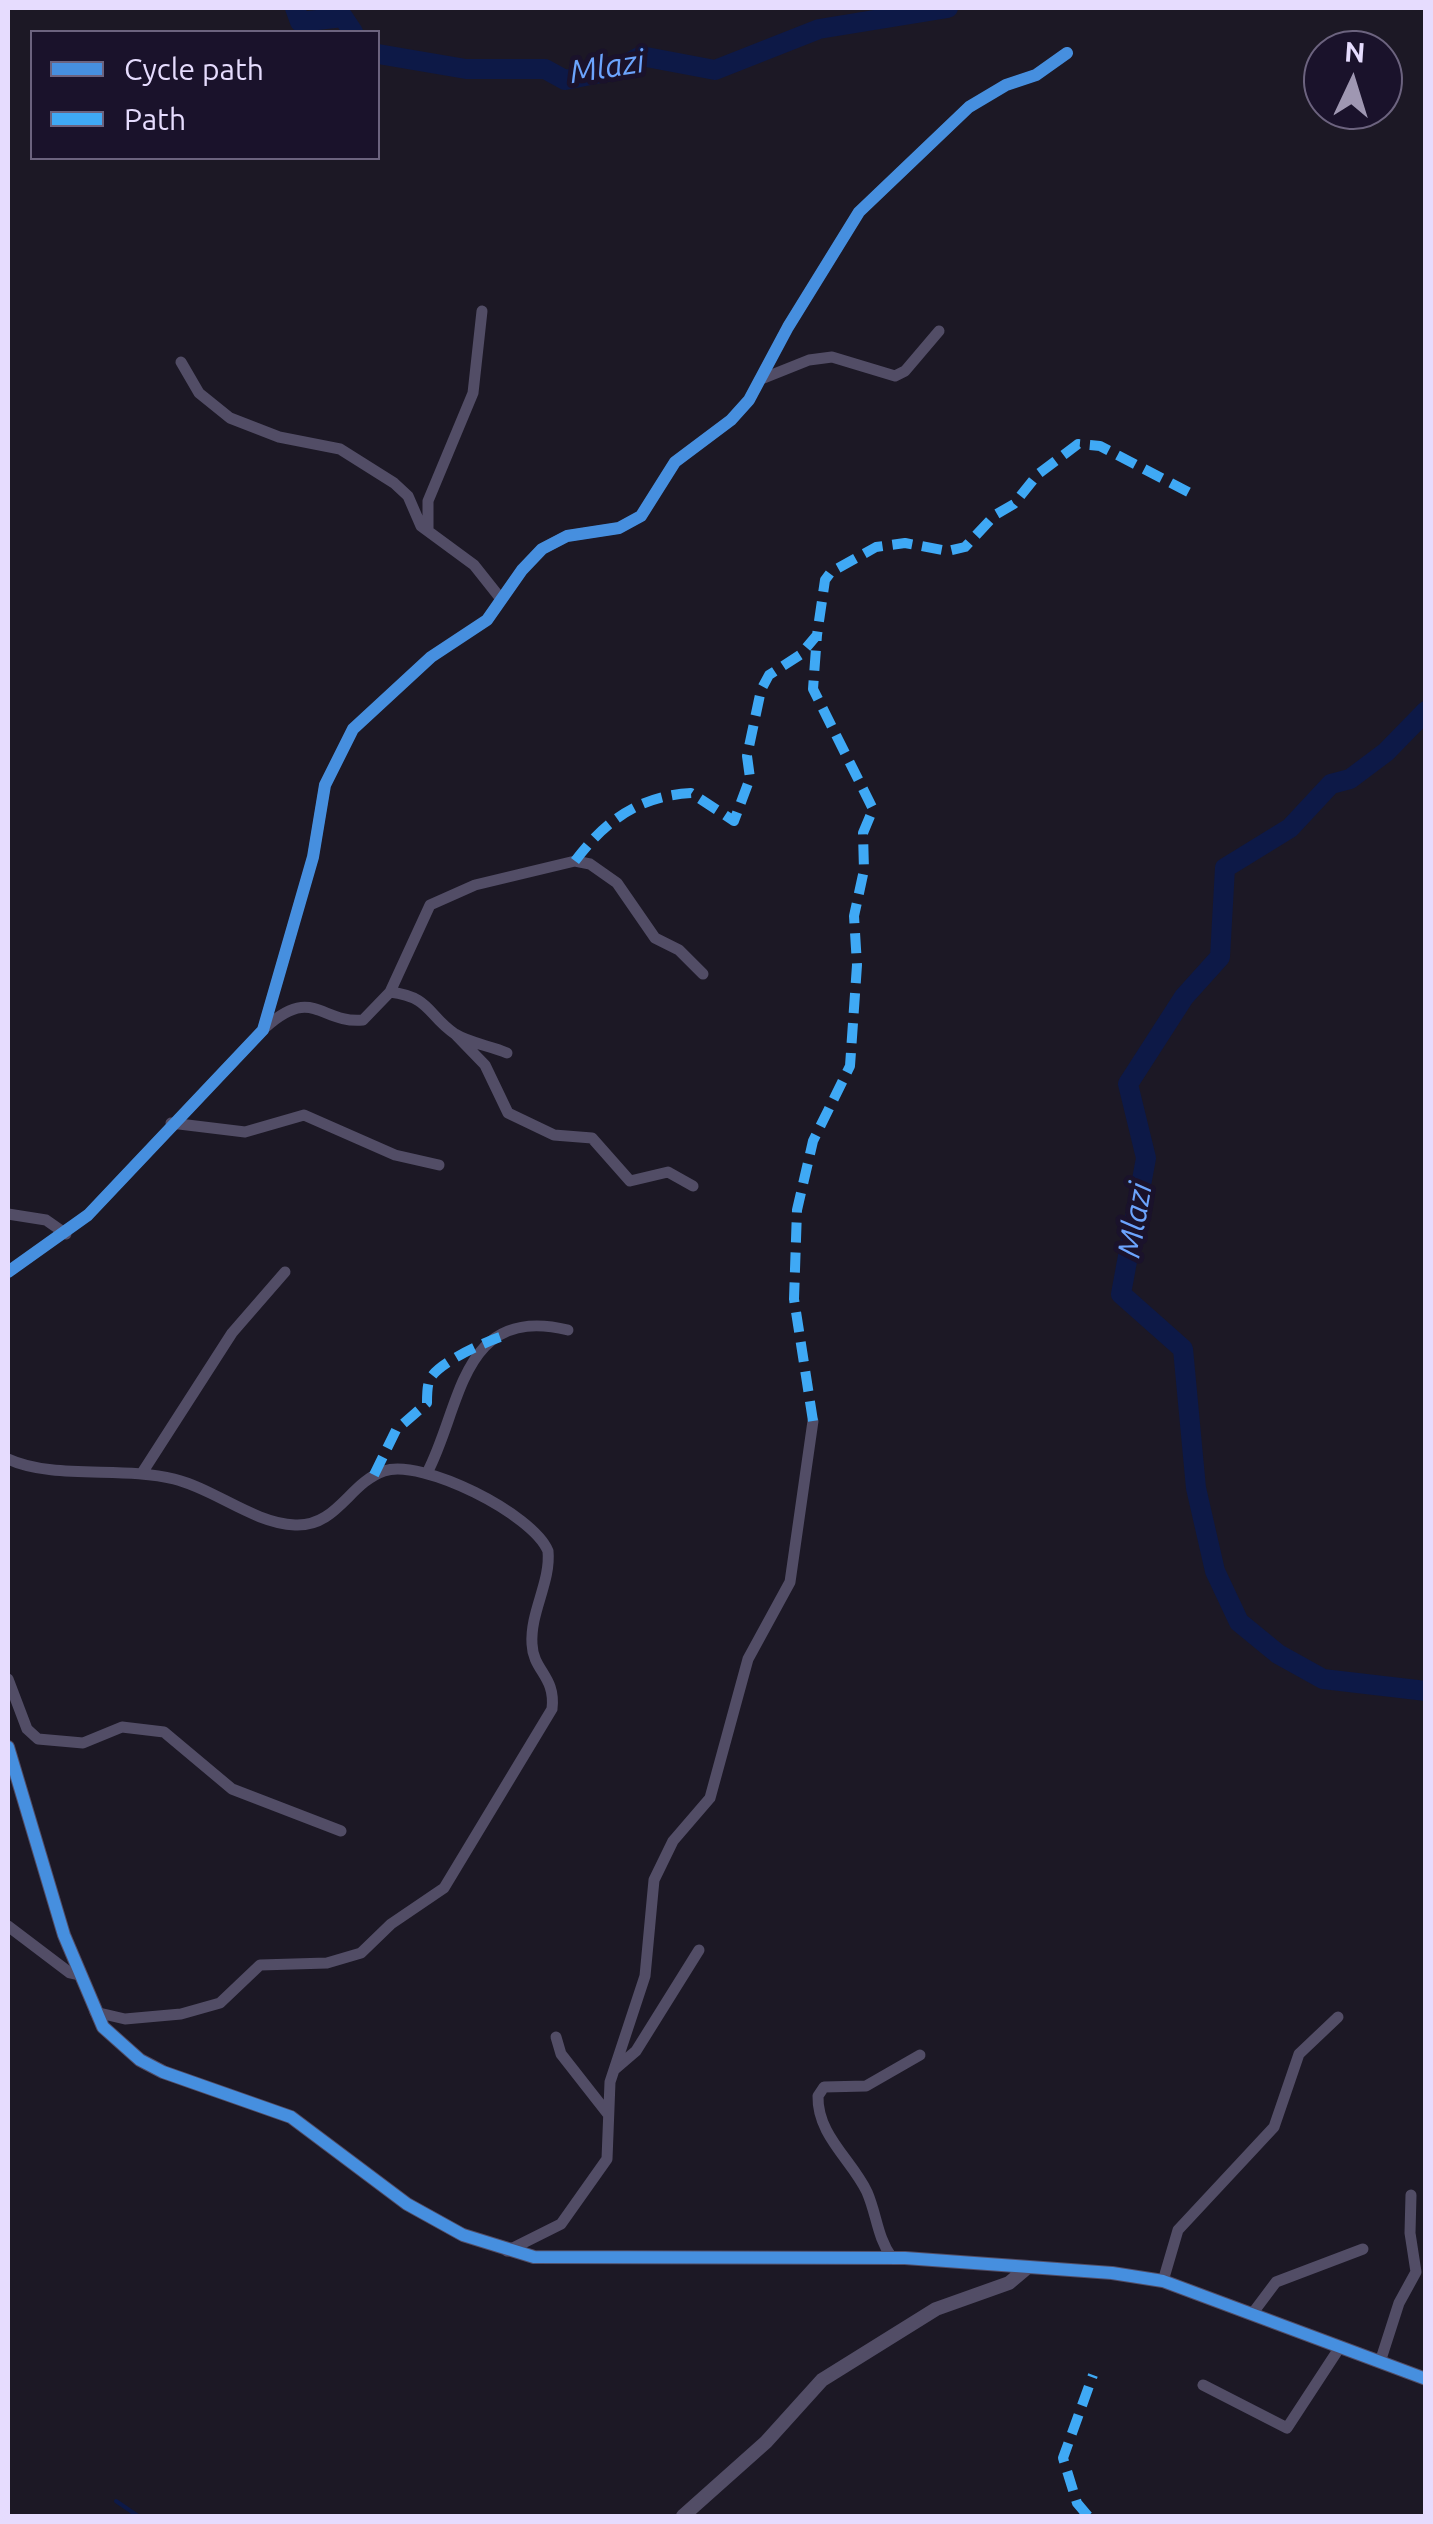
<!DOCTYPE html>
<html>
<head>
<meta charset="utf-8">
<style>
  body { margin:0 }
  #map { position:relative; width:1433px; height:2524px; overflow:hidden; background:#1c1825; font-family:Ubuntu,sans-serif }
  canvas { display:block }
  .frame { position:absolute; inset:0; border:10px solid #e6dcfe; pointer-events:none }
  .legend { position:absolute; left:30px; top:30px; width:350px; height:130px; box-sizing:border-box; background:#1a122b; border:2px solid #6c637f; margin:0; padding:12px 18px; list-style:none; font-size:30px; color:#e6dcfe }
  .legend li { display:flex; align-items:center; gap:20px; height:50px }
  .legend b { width:50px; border:2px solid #6c637f }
  .north { position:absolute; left:1303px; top:30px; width:100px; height:100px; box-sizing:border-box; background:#1a122b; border:2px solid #6c637f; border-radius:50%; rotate:4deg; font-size:28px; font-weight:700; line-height:40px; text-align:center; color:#e6dcfe }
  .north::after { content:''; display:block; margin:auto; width:35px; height:45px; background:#9f97b2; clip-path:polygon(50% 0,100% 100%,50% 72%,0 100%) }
</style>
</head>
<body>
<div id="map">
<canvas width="1433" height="2524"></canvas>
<div class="frame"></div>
<ul class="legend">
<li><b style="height:12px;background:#468fdf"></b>Cycle path</li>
<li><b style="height:12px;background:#3fa9f5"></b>Path</li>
</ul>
<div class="north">N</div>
</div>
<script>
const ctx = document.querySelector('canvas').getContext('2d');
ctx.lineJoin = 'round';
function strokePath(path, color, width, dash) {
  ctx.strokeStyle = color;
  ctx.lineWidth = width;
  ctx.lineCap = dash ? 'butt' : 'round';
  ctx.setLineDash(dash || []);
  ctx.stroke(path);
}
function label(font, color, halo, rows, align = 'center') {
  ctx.font = font + ' Ubuntu,sans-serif';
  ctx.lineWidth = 10;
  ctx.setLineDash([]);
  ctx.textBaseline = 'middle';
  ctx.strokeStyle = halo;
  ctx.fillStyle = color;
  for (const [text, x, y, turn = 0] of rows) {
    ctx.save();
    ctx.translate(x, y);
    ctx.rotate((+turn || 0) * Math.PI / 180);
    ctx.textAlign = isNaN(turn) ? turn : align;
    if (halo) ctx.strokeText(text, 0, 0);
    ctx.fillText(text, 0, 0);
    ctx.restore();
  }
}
strokePath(new Path2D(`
  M116 2501 138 2516`), '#0d1947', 4);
strokePath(new Path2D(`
  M295 8 300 22 343 17 353 32
  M378 54 466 69H545L565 80 616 70 641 56 715 70 819 29 948 8
  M1426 711 1386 752 1350 779 1331 784 1290 828 1225 868 1220 957 1184 997 1128 1084 1146 1158 1121 1294 1183 1349 1196 1488 1215 1571 1239 1622 1278 1654 1323 1679 1426 1691`), '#0d1947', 20);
strokePath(new Path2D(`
  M181 362 199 393 230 418 279 437 340 449 394 483 408 496 421 526 474 565 501 599
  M764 378 809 360 832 357 895 376 905 371 939 331
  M428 531V501L473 393 482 311
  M390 992 430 905 475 885 575 861 590 864 617 883 655 938 679 950 703 974
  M266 1027C313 985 321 1024 363 1020L390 992C431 997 427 1015 455 1034 469 1043 491 1046 507 1053
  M455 1034 485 1065 508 1113 554 1135 592 1138 630 1181 668 1172 693 1186
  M171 1123 245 1132 304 1115 395 1155 439 1165
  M8 1214 46 1220 66 1234
  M8 1272 88 1215 263 1030 313 857 325 785 353 729 431 657 487 620 522 570 542 549 567 536 619 528 641 516 675 462 731 420 749 400 788 327 859 212 969 107 1006 85 1036 75 1067 53
  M8 1459C53 1480 124 1466 174 1479 215 1489 253 1523 295 1525 337 1527 349 1483 384 1471 422 1458 533 1514 548 1551 551 1582 530 1612 532 1644 533 1671 556 1676 552 1709L444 1888 391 1924 361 1953 327 1963 260 1965 220 2003 181 2014 125 2019 95 2012
  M428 1471C462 1405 461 1304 568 1330
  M142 1473 232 1333 285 1272
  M8 1679 27 1729 38 1739 83 1743 122 1727 164 1732 232 1789 341 1831
  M8 1926 70 1973 79 1975
  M556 2037 561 2054 608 2114
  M615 2069 636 2051 699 1950
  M507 2251 561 2224 607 2159 610 2082 645 1976 654 1880 673 1841 710 1798 748 1659 790 1582 813 1421
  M892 2258C877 2237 877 2215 867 2192 852 2160 817 2135 818 2096L824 2087 866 2086 920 2055
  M1163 2281 1178 2230 1274 2127 1299 2054 1338 2017
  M1252 2314 1276 2282 1363 2249
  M1380 2362 1399 2303 1416 2272 1410 2233 1411 2195
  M1203 2385 1287 2428 1340 2347`), '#524d66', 11);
strokePath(new Path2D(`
  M8 1747 64 1935 103 2027 140 2060 163 2072 291 2117 407 2204 463 2235 534 2257 905 2258 1112 2273 1163 2281 1426 2379
  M683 2516 766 2442 822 2380 936 2309 1009 2283 1028 2267`), '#524d66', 14);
strokePath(new Path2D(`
  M575 861C605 821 639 796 691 793L734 821 750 778 747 756 761 690 769 675 800 655 817 635 825 580 831 572 876 547 905 543 948 551 965 547 995 515 1014 504 1038 474 1078 444 1100 446 1192 494
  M813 1421 794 1299 797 1210 813 1141 850 1066 857 965 854 916 864 870 863 833 873 809 813 689 817 635
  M374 1475 396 1430 427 1403C427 1396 427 1385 430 1379 438 1363 483 1343 500 1337
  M1088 2516 1077 2503 1063 2458 1093 2375`), '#3fa9f5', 10, [20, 10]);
strokePath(new Path2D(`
  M8 1272 88 1215 263 1030 313 857 325 785 353 729 431 657 487 620 522 570 542 549 567 536 619 528 641 516 675 462 731 420 749 400 788 327 859 212 969 107 1006 85 1036 75 1067 53
  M8 1747 64 1935 103 2027 140 2060 163 2072 291 2117 407 2204 463 2235 534 2257 905 2258 1112 2273 1163 2281 1426 2379`), '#468fdf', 12);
label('italic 32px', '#6ca4fd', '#1a122b', [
  ["Mlazi",607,67,-9],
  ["Mlazi",1135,1220,-80]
]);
</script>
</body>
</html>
